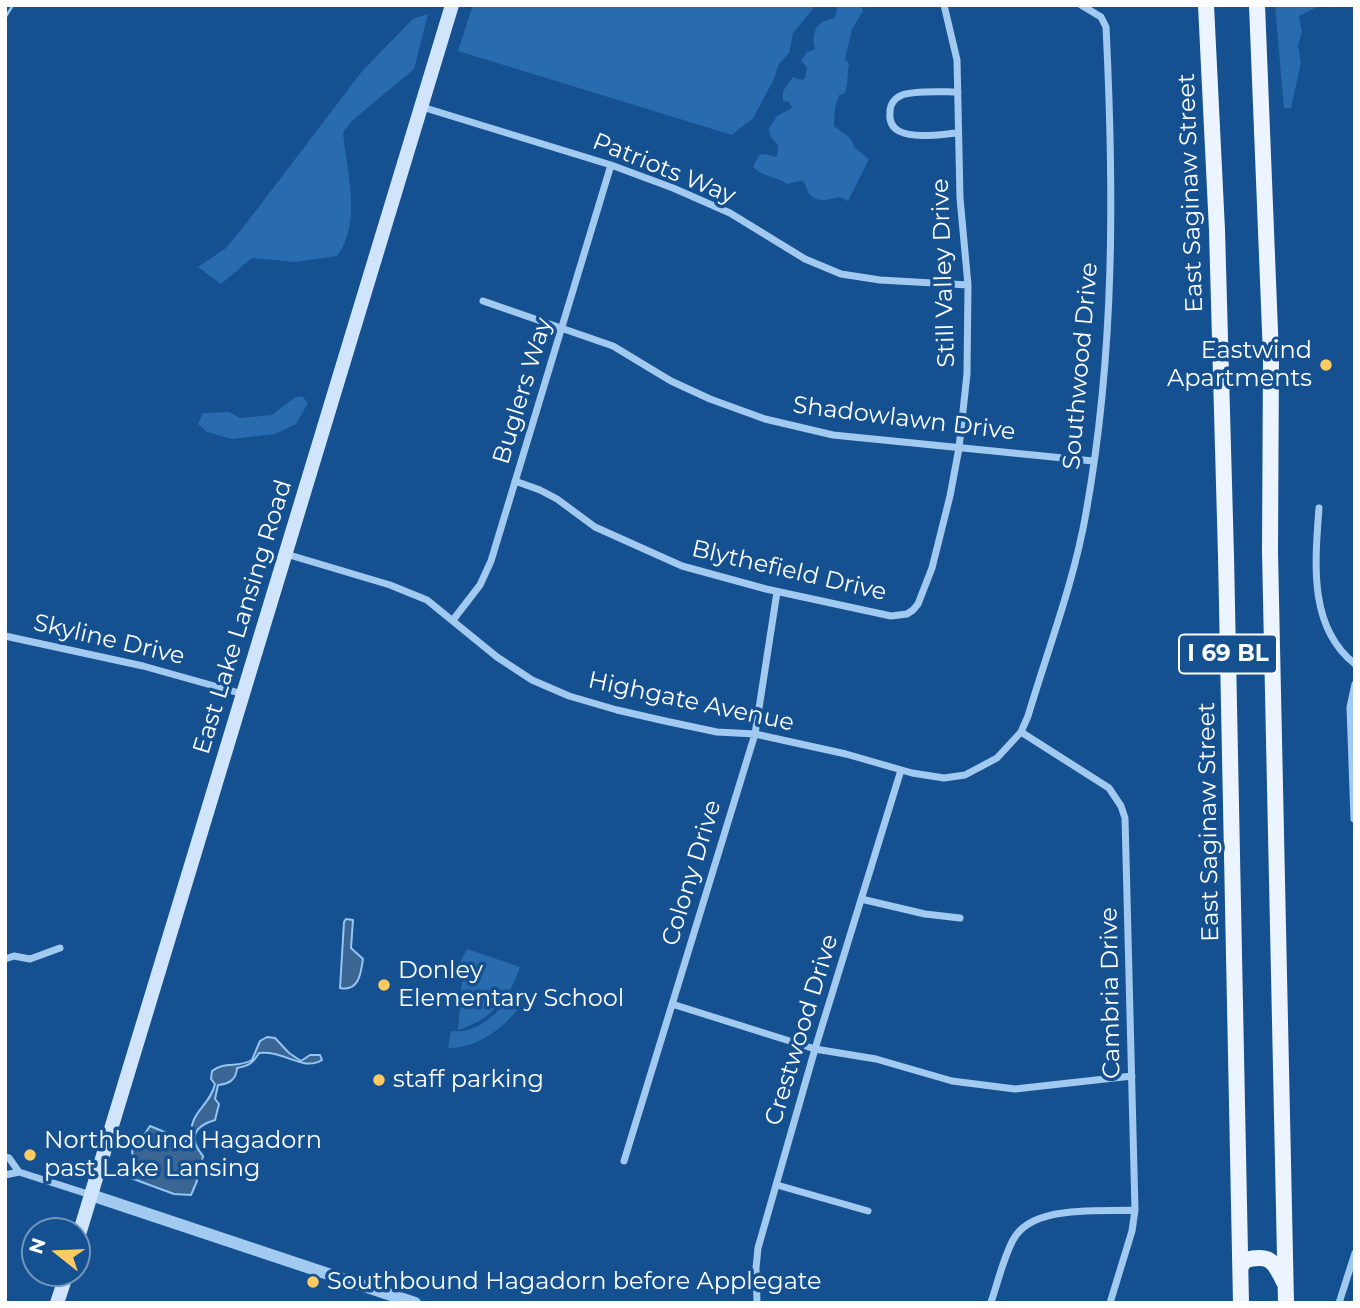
<!DOCTYPE html>
<html>
<head>
<meta charset="utf-8">
<style>
  body { margin:0 }
  #map { position:relative; width:1360px; height:1308px; overflow:hidden; background:#155190; font-family:Montserrat,sans-serif }
  canvas { display:block }
  .frame { position:absolute; inset:0; border:7px solid #fff; pointer-events:none }
  .north { position:absolute; left:21px; top:1217px; width:70px; height:70px; box-sizing:border-box; background:#155190; border:2px solid #7397bc; border-radius:50%; rotate:288deg; font-size:19px; font-weight:700; line-height:28px; text-align:center; color:#fff }
  .north::after { content:''; display:block; margin:auto; width:24px; height:32px; background:#ffca61; clip-path:polygon(50% 0,100% 100%,50% 72%,0 100%) }
</style>
</head>
<body>
<div id="map">
<canvas width="1360" height="1308"></canvas>
<div class="frame"></div>
<div class="north">N</div>
</div>
<script>
const ctx = document.querySelector('canvas').getContext('2d');
ctx.lineJoin = 'round';
function fillPath(path, color) {
  ctx.fillStyle = color;
  ctx.fill(path, 'evenodd');
}
function strokePath(path, color, width, dash) {
  ctx.strokeStyle = color;
  ctx.lineWidth = width;
  ctx.lineCap = dash ? 'butt' : 'round';
  ctx.setLineDash(dash || []);
  ctx.stroke(path);
}
function label(font, color, halo, rows, align = 'center') {
  ctx.font = font + ' Montserrat,sans-serif';
  ctx.lineWidth = 7;
  ctx.setLineDash([]);
  ctx.textBaseline = 'middle';
  ctx.strokeStyle = halo;
  ctx.fillStyle = color;
  for (const [text, x, y, turn = 0] of rows) {
    ctx.save();
    ctx.translate(x, y);
    ctx.rotate((+turn || 0) * Math.PI / 180);
    ctx.textAlign = isNaN(turn) ? turn : align;
    if (halo) ctx.strokeText(text, 0, 0);
    ctx.fillText(text, 0, 0);
    ctx.restore();
  }
}
fillPath(new Path2D(`
  M473 5H816L793 33 789 53 779 64 773 81 753 118 732 135 458 51Z
  M838 5H861L863 11 852 29 845 59 849 64C847 74 848 85 845 93L839 95 835 107 834 126 850 138 855 148 869 159 848 201 839 197C827 200 817 204 808 192 806 189 806 185 804 182 800 179 792 183 787 184 776 176 764 178 753 167L759 155 765 154 777 157 778 145 770 136 769 129 777 116 792 108 789 102 783 101V91L793 77 801 80 805 79 807 67 801 61 807 52 815 49C811 32 816 21 835 18Z
  M1275 5H1321L1299 16 1302 32 1298 45 1301 62 1291 108H1284Z
  M428 14 414 69 354 119 343 132C346 171 363 222 337 256L295 262 252 258 221 284 198 267 226 248 245 225 363 70 413 19Z
  M302 396 308 403 296 424 275 434 232 439 207 432 198 424 203 413 229 412 240 418 272 415 294 398Z
  M467 949 520 967C510 999 490 1020 458 1030L462 981 457 980 459 964Z
  M509 999 520 1007C502 1029 478 1048 448 1048L451 1031C475 1034 494 1017 509 999Z`), '#286baf');
const water = new Path2D(`
  M346 919 353 920 351 948 363 959C361 973 359 992 340 988L344 922Z
  M267 1037 275 1038 289 1053 301 1061 310 1055H320L322 1060C303 1072 284 1050 259 1053 253 1063 249 1066 237 1068 236 1080 229 1084 218 1085L215 1099 219 1104 215 1120C194 1126 188 1138 203 1156L201 1165 195 1175 197 1181 191 1195 174 1194 128 1177V1167L134 1160 132 1152 136 1140 144 1135 150 1126 191 1143C188 1109 209 1109 215 1084L211 1079 212 1071C225 1061 238 1068 252 1060L260 1041Z`);
fillPath(water, '#3b6694');
strokePath(water, '#94c5f3', 2);
strokePath(new Path2D(`
  M5 18 13 5`), '#94c5f3', 2.5);
strokePath(new Path2D(`
  M958 92C943 92 915 90 902 95 895 98 890 104 890 112 886 145 939 134 958 133
  M422 107 611 165 673 188 730 213 805 259 841 274 880 280 968 285
  M483 301 613 346 671 381 710 399 765 419 833 435 1093 461
  M515 481 540 490 557 499 595 527 682 566 766 589 891 616 907 614 913 610 918 604 932 568 950 496 959 448 967 374 968 285 960 198 957 60 944 5
  M1319 508C1315 562 1308 627 1355 664
  M286 554 390 585 427 600 497 657 532 680 569 696 617 710 665 721 717 732 755 734 846 754 912 773 944 778 965 775 997 758 1021 732 1028 716C1048 649 1074 582 1086 513 1115 352 1114 189 1106 27L1101 17 1081 5
  M453 620 480 585 491 561 611 165
  M5 636 143 666 243 694
  M1021 732 1109 788 1121 806 1125 818 1135 1210 1132 1231 1110 1303
  M1354 819 1350 707 1355 684
  M861 899 925 914 960 918
  M5 959 14 956 30 959 60 948
  M672 1004 815 1049 876 1059 952 1081 1015 1089 1132 1076
  M5 1157 9 1158 19 1172
  M624 1161 755 734 777 592
  M5 1175 19 1172 91 1195
  M777 1185 868 1211
  M991 1302C998 1282 1003 1259 1013 1240 1032 1204 1099 1212 1135 1210
  M757 1303 756 1268 758 1248 815 1049 901 770
  M1339 1303 1355 1253`), '#a2c9f0', 7);
strokePath(new Path2D(`
  M91 1195 415 1303`), '#a2c9f0', 12);
strokePath(new Path2D(`
  M77 1241 452 5
  M57 1303 67 1273`), '#d0e5fb', 14);
strokePath(new Path2D(`
  M1206 5 1217 230 1226 556 1241 1303
  M1257 5 1271 356 1270 552 1286 1303
  M1242 1265 1245 1260C1270 1254 1274 1261 1284 1282`), '#ebf4ff', 16);
for (const [x, y, r, color] of [
  [1326,365,7,"#ffca61"],
  [384,985,7,"#ffca61"],
  [379,1080,7,"#ffca61"],
  [30,1155,7,"#ffca61"],
  [313,1282,7,"#ffca61"]
]) {
  const dot = new Path2D();
  dot.arc(x, y, r, 0, 2 * Math.PI);
  ctx.fillStyle = color;
  ctx.fill(dot);
  strokePath(dot, '#155190', 2.5);
}
for (const [x, y, w] of [
  [1228,654,98]
]) {
  const box = new Path2D();
  box.roundRect(x - w / 2, y - 19.5, w, 39, 5);
  ctx.fillStyle = '#155190';
  ctx.fill(box);
  strokePath(box, '#fff', 2);
}
label('bold 23px', '#fff', null, [
  ["I 69 BL",1228,654]
]);
label('24px', '#fff', '#155190', [
  ["Patriots Way",664,169,22],
  ["East Saginaw Street",1191,193,-92],
  ["Still Valley Drive",944,273,-92],
  ["Southwood Drive",1081,366,-85],
  ["Buglers Way",523,391,-73],
  ["Shadowlawn Drive",904,419,7],
  ["Blythefield Drive",789,571,13],
  ["East Lake Lansing Road",243,617,-73],
  ["Skyline Drive",109,640,13],
  ["Highgate Avenue",691,702,12],
  ["East Saginaw Street",1209,822,-91],
  ["Colony Drive",692,873,-73],
  ["Cambria Drive",1111,993,-91],
  ["Crestwood Drive",802,1030,-73]
]);
label('24px', '#fff', '#155190', [
  ["Eastwind",1312,351,"right"],
  ["Apartments",1312,379,"right"],
  ["Donley",398,971],
  ["Elementary School",398,999],
  ["staff parking",393,1080],
  ["Northbound Hagadorn",44,1141],
  ["past Lake Lansing",44,1169],
  ["Southbound Hagadorn before Applegate",327,1282]
], 'left');
</script>
</body>
</html>
